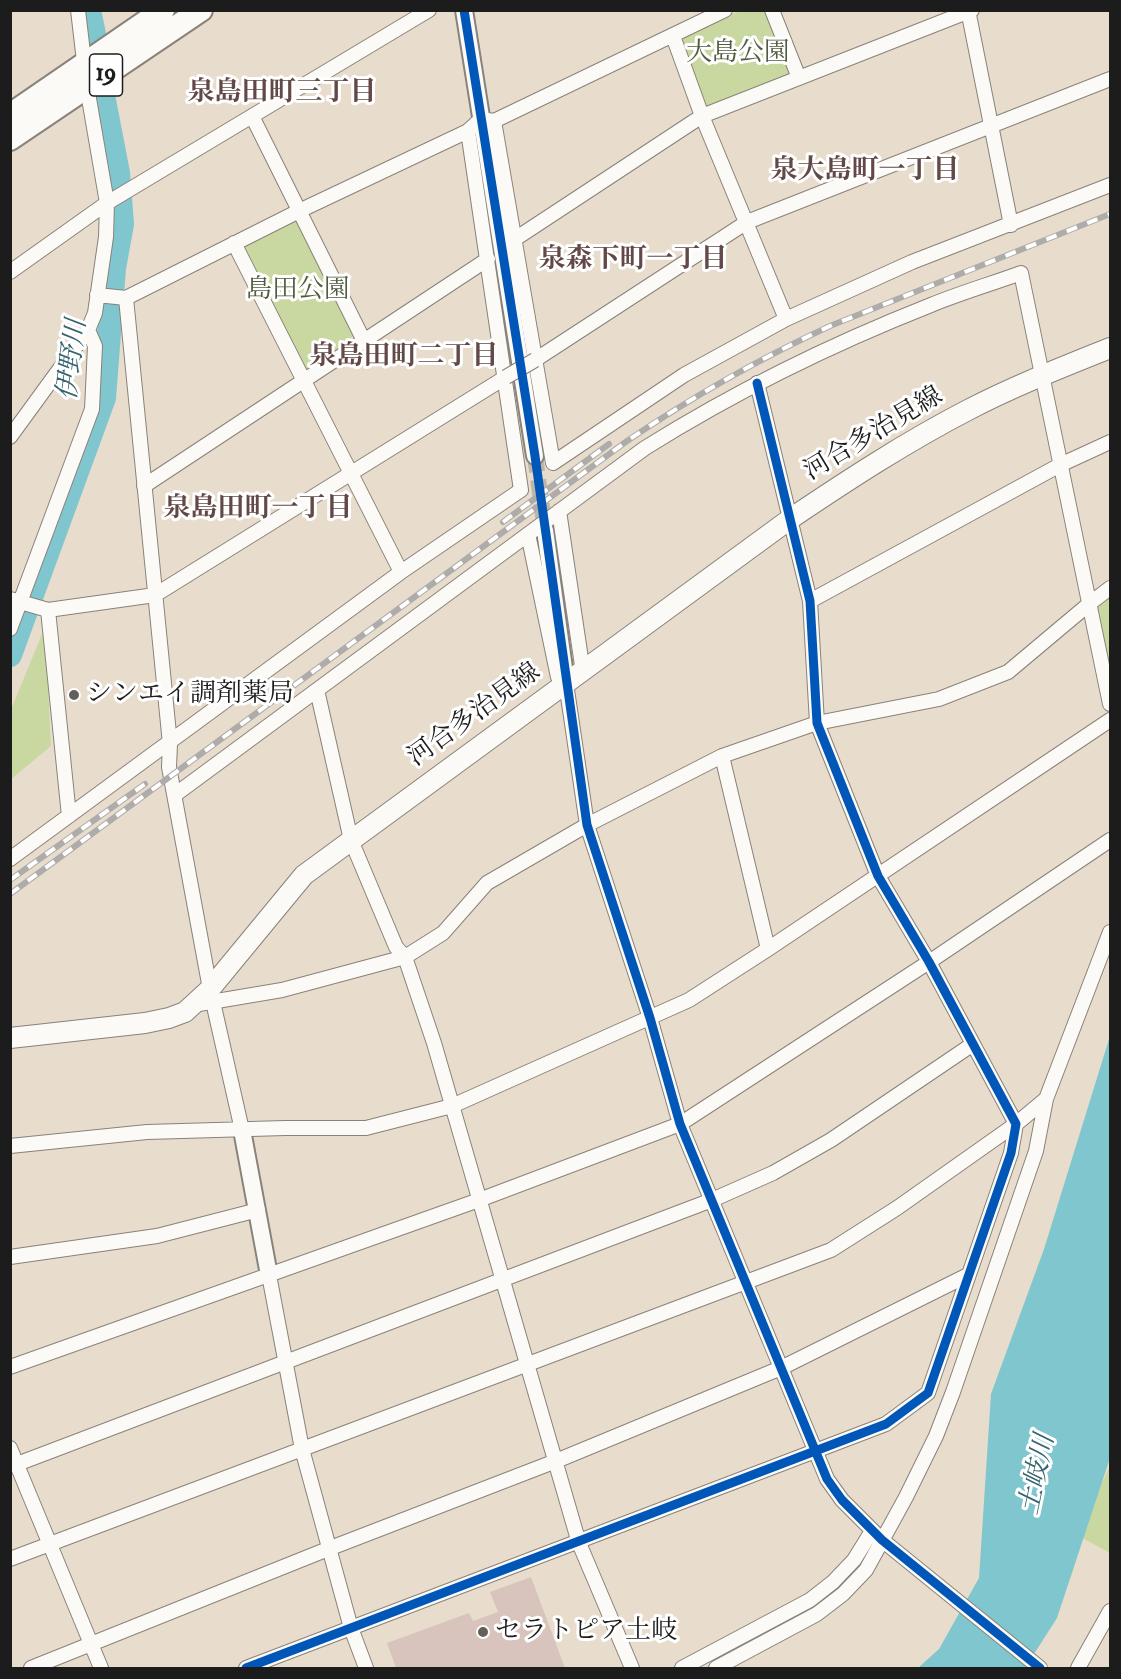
<!DOCTYPE html>
<html>
<head>
<meta charset="utf-8">
<style>
  body { margin:0 }
  #map { position:relative; width:1121px; height:1679px; overflow:hidden; background:#e8dccc; font-family:"IM FELL Double Pica",serif }
  canvas { display:block }
  .frame { position:absolute; inset:0; border:12px solid #1c1c1c; pointer-events:none }
</style>
</head>
<body>
<div id="map">
<canvas width="1121" height="1679"></canvas>
<div class="frame"></div>
</div>
<script>
const ctx = document.querySelector('canvas').getContext('2d');
ctx.lineJoin = 'round';
function fillPath(path, color) {
  ctx.fillStyle = color;
  ctx.fill(path, 'evenodd');
}
function strokePath(path, color, width, dash) {
  ctx.strokeStyle = color;
  ctx.lineWidth = width;
  ctx.lineCap = dash ? 'butt' : 'round';
  ctx.setLineDash(dash || []);
  ctx.stroke(path);
}
function label(font, color, halo, rows, align = 'center') {
  ctx.font = font + ' "IM FELL Double Pica","Noto Serif JP",serif';
  ctx.lineWidth = 6;
  ctx.setLineDash([]);
  ctx.textBaseline = 'middle';
  ctx.strokeStyle = halo;
  ctx.fillStyle = color;
  for (const [text, x, y, turn = 0] of rows) {
    ctx.save();
    ctx.translate(x, y);
    ctx.rotate((+turn || 0) * Math.PI / 180);
    ctx.textAlign = isNaN(turn) ? turn : align;
    if (halo) ctx.strokeText(text, 0, 0);
    ctx.fillText(text, 0, 0);
    ctx.restore();
  }
}
fillPath(new Path2D(`
  M739 11H767L790 70 788 76 712 107 706 105 681 38Z
  M293 220 297 221 354 333 351 340 307 370 302 367 243 250 244 246Z
  M1110 596V677L1095 613 1099 605Z
  M45 627 51 746 11 779 10 712Z
  M1110 1466V1553L1077 1535Z`), '#c9d8a1');
fillPath(new Path2D(`
  M1110 1036V1458L1057 1618 1025 1668H918L939 1649 979 1578 991 1394 1044 1249Z`), '#80c6cf');
strokePath(new Path2D(`
  M89 10 95 39
  M10 655 104 398 114 268 122 224 118 173 103 95`), '#80c6cf', 24);
fillPath(new Path2D(`
  M531 1577 565 1668H396L387 1643 469 1613 473 1621 498 1612 490 1592Z`), '#d8c4bc');
strokePath(new Path2D(`
  M535 456 545 530`), '#bfb6a9', 16, [16, 8]);
const minor = new Path2D(`
  M772 10 799 78
  M968 10 1011 225
  M673 36 702 116 786 319
  M252 116 364 341
  M494 121 553 463 684 375 786 319 912 262 1110 185
  M515 239 702 116 972 10
  M234 243 401 572
  M10 272 107 203 429 10
  M97 295 126 298 299 211 468 131 481 119 494 121 725 10
  M126 298 170 744 169 767 210 989
  M535 360 747 222 1110 79
  M10 437 88 330 95 313 106 237 107 203 87 87 78 10
  M144 486 488 259
  M559 511 583 672
  M528 534 558 677
  M10 599 48 610 155 595 506 377
  M810 601 1060 465 1110 442
  M48 610 69 816
  M10 629 92 409 95 346 88 330
  M566 683 587 825 650 1018 680 1124 827 1479 842 1500 882 1540 1040 1668
  M317 690 351 840 396 947 405 957 434 1043 579 1543 632 1668
  M722 756 768 949
  M176 794 645 448C736 391 832 344 931 305 960 293 991 284 1021 273L1110 704
  M10 859 401 572 521 490 468 131
  M213 1002 242 1130
  M193 1005 282 990 405 957 443 933 487 883 587 825 722 756 817 723 939 699 1008 672 1089 604 1110 588
  M10 1146 147 1132 285 1128H366L452 1106 689 1000 768 949 1110 720
  M10 1257 157 1236 258 1210
  M269 1275 302 1449 351 1628 366 1668
  M10 1367 479 1200 680 1124 929 962 1110 840
  M10 1448 101 1668
  M17 1464 712 1200 773 1173 831 1140 973 1044
  M10 1559 831 1250 897 1208 1016 1124 1046 1099
  M31 1668 328 1549 556 1461 781 1368 968 1275
  M246 1668 886 1424 928 1393 1011 1153 1016 1124 929 962 878 876 817 723 810 601 757 383
  M682 1668 810 1600 833 1582 854 1560 872 1531
  M716 1668 817 1614 843 1594 866 1570 906 1497 936 1436 953 1392 1036 1151 1046 1099 1110 932
  M1078 1668 1110 1611`);
const tertiary = new Path2D(`
  M464 10 535 456
  M545 530 566 683
  M242 1130 269 1275`);
const secondary = new Path2D(`
  M10 1038 145 1023 169 1018 185 1012 210 989 304 875 790 519C848 480 906 442 968 410 1014 386 1063 367 1110 348`);
const trunk = new Path2D(`
  M10 115 163 10
  M10 139 201 10`);
strokePath(minor, '#88827a', 16);
strokePath(tertiary, '#88827a', 20);
strokePath(secondary, '#88827a', 22);
strokePath(trunk, '#88827a', 26);
strokePath(minor, '#fcfaf7', 14);
strokePath(tertiary, '#fcfaf7', 16);
strokePath(secondary, '#fcfaf7', 20);
strokePath(trunk, '#fcfaf7', 22);
const rail = new Path2D(`
  M503 522 609 444
  M10 880 145 784
  M10 894 627 441C692 397 759 359 830 326L1110 214`);
strokePath(rail, '#aeacaa', 6);
strokePath(rail, '#fff', 4, [11]);
const minorBridge = new Path2D(`
  M506 377 535 360`);
strokePath(minorBridge, '#88827a', 16, []);
strokePath(minorBridge, '#fcfaf7', 14);
strokePath(new Path2D(`
  M464 10 535 456 587 825 650 1018 680 1124 827 1479 842 1500 882 1540 1040 1668
  M246 1668 886 1424 928 1393 1011 1153 1016 1124 929 962 878 876 817 723 810 601 757 383`), '#0057b8', 9);
for (const [x, y, r, color] of [
  [74,695,6,"#635f5a"],
  [483,1632,6,"#635f5a"]
]) {
  const dot = new Path2D();
  dot.arc(x, y, r, 0, 2 * Math.PI);
  ctx.fillStyle = color;
  ctx.fill(dot);
  strokePath(dot, '#fff', 2);
}
for (const [x, y, w] of [
  [106,75,33]
]) {
  const box = new Path2D();
  box.roundRect(x - w / 2, y - 21, w, 42, 4.5);
  ctx.fillStyle = '#fff';
  ctx.fill(box);
  strokePath(box, '#1c1c1c', 1.5);
}
label('bold 24px', '#1c1c1c', null, [
  ["19",106,75]
]);
label('26px', '#505c3e', '#fff', [
  ["大島公園",738,54],
  ["島田公園",298,291]
]);
label('26px', '#1c1c1c', '#fff', [
  ["河合多治見線",874,435,-31],
  ["河合多治見線",475,716,-36]
]);
label('26px', '#1c1c1c', '#fff', [
  ["シンエイ調剤薬局",86,695],
  ["セラトピア土岐",495,1632]
], 'left');
label('bold 27px', '#624846', '#fff', [
  ["泉島田町三丁目",282,94],
  ["泉大島町一丁目",865,172],
  ["泉森下町一丁目",633,261],
  ["泉島田町二丁目",404,358],
  ["泉島田町一丁目",258,510]
]);
label('italic 27px', '#35646d', '#fff', [
  ["伊野川",74,360,-83],
  ["土岐川",1039,1475,-78]
]);
</script>
</body>
</html>
